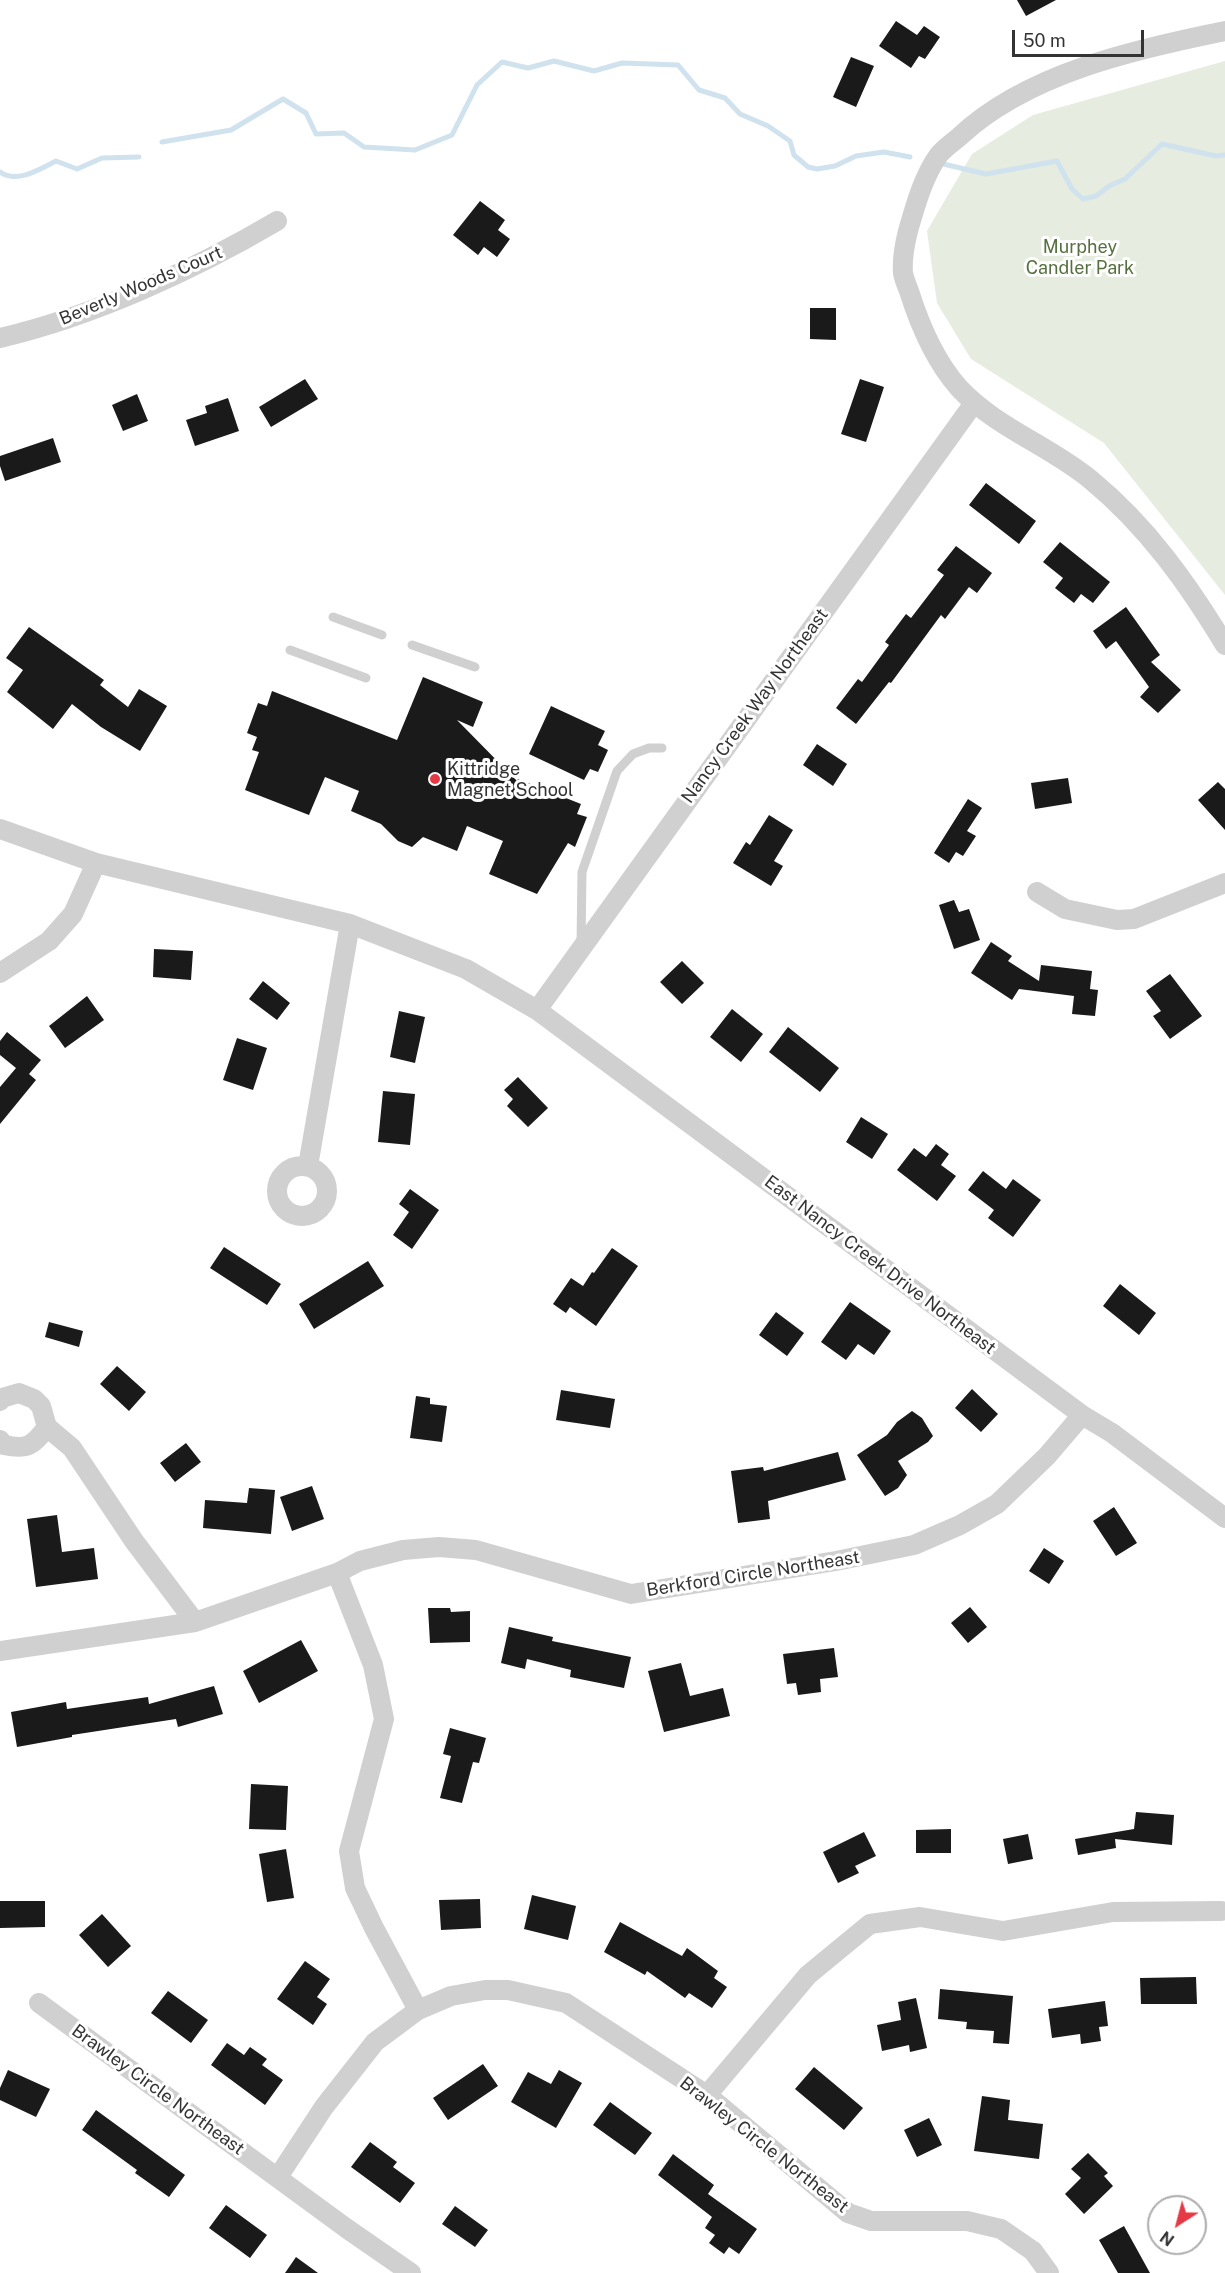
<!DOCTYPE html>
<html>
<head>
<meta charset="utf-8">
<style>
  body { margin:0 }
  #map { position:relative; width:1225px; height:2273px; overflow:hidden; background:#fff; font-family:"Public Sans",sans-serif }
  canvas { display:block }
  .north { position:absolute; left:1147px; top:2195px; width:60px; height:60px; box-sizing:border-box; background:#fff; border:2px solid #adadad; border-radius:50%; rotate:216deg; font-size:16px; font-weight:700; line-height:24px; text-align:center; color:#333 }
  .north::after { content:''; display:block; margin:auto; width:21px; height:27px; background:#e63946; clip-path:polygon(50% 0,100% 100%,50% 72%,0 100%) }
  .scale { position:absolute; left:1012px; top:30px; width:132px; height:27px; box-sizing:border-box; border:3px solid #333; border-top:0; padding-left:8px; font-size:18px; line-height:21px; white-space:nowrap; color:#333; -webkit-text-stroke:4px #fff; paint-order:stroke }
</style>
</head>
<body>
<div id="map">
<canvas width="1225" height="2273"></canvas>
<div class="north">N</div>
<div class="scale">50 m</div>
</div>
<script>
const ctx = document.querySelector('canvas').getContext('2d');
ctx.lineJoin = 'round';
function fillPath(path, color) {
  ctx.fillStyle = color;
  ctx.fill(path, 'evenodd');
}
function strokePath(path, color, width, dash) {
  ctx.strokeStyle = color;
  ctx.lineWidth = width;
  ctx.lineCap = dash ? 'butt' : 'round';
  ctx.setLineDash(dash || []);
  ctx.stroke(path);
}
function label(font, color, halo, rows, align = 'center') {
  ctx.font = font + ' "Public Sans",sans-serif';
  ctx.lineWidth = 6;
  ctx.setLineDash([]);
  ctx.textBaseline = 'middle';
  ctx.strokeStyle = halo;
  ctx.fillStyle = color;
  for (const [text, x, y, turn = 0] of rows) {
    ctx.save();
    ctx.translate(x, y);
    ctx.rotate((+turn || 0) * Math.PI / 180);
    ctx.textAlign = isNaN(turn) ? turn : align;
    if (halo) ctx.strokeText(text, 0, 0);
    ctx.fillText(text, 0, 0);
    ctx.restore();
  }
}
fillPath(new Path2D(`
  M1225 61V595L1104 443 971 359 937 303 927 231 972 154 1033 115Z`), '#e6ecdf');
strokePath(new Path2D(`
  M162 142 231 130 283 99 306 113 316 134 344 133 364 147 415 150 452 135 477 85 502 62 528 68 554 61 594 71 622 63 678 65 699 90 725 98 740 114 768 126 790 141 794 155 808 167 817 169 835 166 856 156 884 152 910 157
  M939 163 986 174 1057 161 1072 189 1083 199 1096 196 1109 186 1125 179 1162 144 1216 156 1225 155
  M0 172C17 184 40 169 56 161L77 169 102 158 139 157`), '#cfe2ee', 5);
fillPath(new Path2D(`
  M1017 0H1056L1026 16Z
  M896 21 917 35 924 26 940 37 925 59 919 56 911 68 879 46Z
  M851 57 874 66 856 107 833 97Z
  M480 201 505 220 498 230 510 239 497 257 484 247 478 255 453 235Z
  M810 308H836V340L810 339Z
  M305 379 318 399 271 427 259 407Z
  M860 379 884 387 866 442 841 434Z
  M137 394 148 421 123 431 112 405Z
  M228 398 239 431 195 446 186 420 207 413 205 406Z
  M53 438 61 462 5 481 0 466V456Z
  M986 483 1036 521 1019 544 969 505Z
  M1060 542 1110 582 1093 603 1081 594 1074 603 1055 588 1063 578 1043 562Z
  M956 546 992 573 977 593 969 587 945 619 941 615 891 683 889 682 856 724 836 708 858 679 862 682 889 645 885 642 906 614 911 618 944 575 937 570Z
  M1126 607 1160 655 1151 662 1181 690 1158 713 1140 697 1149 687 1116 641 1106 649 1093 631Z
  M29 627 104 680 100 685 128 707 139 689 167 706 140 751 101 727 72 704 53 729 7 692 23 670 6 658Z
  M423 677 483 702 473 727 457 720 517 781 518 779 581 804 577 814 587 817 575 847 568 843 537 894 489 874 503 841 467 826 457 851 423 837 412 847 398 841 381 824 351 811 359 791 325 777 309 815 245 790 259 752 252 750 257 737 247 733 258 703 267 706 272 691 397 740Z
  M551 706 605 731 598 745 608 750 598 772 590 769 584 780 529 754Z
  M817 744 847 764 833 786 803 765Z
  M1068 778 1072 803 1035 809 1031 783Z
  M1218 782 1225 789V830L1198 800Z
  M968 799 982 808 967 831 976 836 963 856 956 852 949 863 934 853Z
  M769 815 793 830 774 861 783 866 771 886 733 863 746 842 750 845Z
  M954 900 959 912 969 909 980 940 954 949 939 905Z
  M991 942 1012 956 1008 961 1039 981 1041 965 1092 971 1090 989 1098 990 1095 1016 1072 1014 1074 996 1019 989 1012 1000 971 973Z
  M154 949 193 951 191 980 153 977Z
  M682 961 704 983 682 1004 660 982Z
  M1170 974 1202 1016 1170 1039 1153 1016 1161 1011 1146 991Z
  M263 981 290 1003 277 1020 249 999Z
  M87 996 104 1020 65 1048 49 1026Z
  M732 1009 763 1034 741 1062 710 1037Z
  M399 1011 425 1017 415 1063 390 1057Z
  M788 1027 839 1068 820 1092 769 1052Z
  M7 1032 41 1060 29 1074 36 1080 0 1124V1087L16 1068 0 1055V1041Z
  M237 1038 267 1048 253 1090 223 1080Z
  M518 1077 548 1108 528 1127 507 1106 513 1099 504 1090Z
  M383 1091 415 1094 410 1145 378 1142Z
  M861 1117 888 1134 872 1159 846 1142Z
  M936 1144 949 1154 941 1165 956 1176 937 1201 897 1170 914 1148 926 1157Z
  M983 1171 1006 1189 1013 1179 1041 1200 1013 1237 988 1218 994 1210 968 1190Z
  M410 1189 439 1210 412 1249 393 1235 409 1212 399 1204Z
  M224 1247 281 1284 267 1305 210 1268Z
  M612 1248 638 1266 596 1326 570 1307 566 1313 553 1304 571 1278 583 1286 592 1272 594 1273Z
  M368 1261 384 1286 314 1329 299 1304Z
  M1120 1284 1156 1313 1139 1335 1103 1306Z
  M850 1302 891 1331 874 1355 858 1344 846 1360 821 1342Z
  M776 1312 804 1333 787 1356 759 1335Z
  M49 1322 83 1331 79 1347 45 1337Z
  M117 1366 146 1392 129 1411 100 1384Z
  M972 1389 998 1414 981 1432 955 1408Z
  M561 1390 615 1399 610 1428 556 1420Z
  M416 1396 430 1398V1404L447 1406 442 1442 410 1438Z
  M912 1411 922 1418 933 1436 928 1442 898 1461 907 1475 898 1488 885 1496 857 1455 887 1435 897 1422Z
  M186 1443 201 1462 175 1482 160 1463Z
  M838 1452 846 1480 768 1501 770 1519 738 1523 731 1471 763 1467 764 1471Z
  M312 1486 324 1519 292 1531 280 1497Z
  M249 1488 275 1490 271 1534 203 1528 205 1500 247 1503Z
  M1114 1507 1137 1543 1116 1556 1093 1521Z
  M57 1515 62 1552 94 1548 98 1579 36 1587 27 1519Z
  M1044 1548 1064 1561 1049 1584 1029 1571Z
  M970 1607 987 1627 968 1643 951 1623Z
  M428 1608H450L451 1612 470 1611V1642L430 1643Z
  M509 1627 553 1637 552 1641 631 1657 624 1688 570 1677 571 1670 527 1659 525 1669 501 1663Z
  M301 1640 318 1671 259 1703 243 1671Z
  M834 1648 838 1677 820 1679 821 1692 798 1695 796 1683 787 1684 783 1654Z
  M681 1663 690 1696 723 1688 730 1716 664 1732 648 1671Z
  M214 1686 223 1714 178 1727 176 1719 72 1735V1737L17 1747 11 1712 66 1702 67 1709 148 1697 149 1704Z
  M450 1728 486 1738 479 1763 473 1762 462 1803 440 1798 451 1756 443 1754Z
  M251 1784 288 1786 286 1830 249 1829Z
  M1136 1812 1174 1815 1172 1845 1115 1839 1116 1848 1078 1855 1075 1839 1134 1829Z
  M951 1829V1853H916V1830Z
  M864 1832 876 1856 855 1866 859 1873 838 1883 823 1852Z
  M1028 1834 1033 1859 1008 1864 1003 1839Z
  M286 1849 294 1898 267 1902 259 1854Z
  M532 1895 576 1906 568 1940 524 1929Z
  M480 1899 481 1928 441 1930 439 1900Z
  M0 1901H45V1927L0 1928Z
  M102 1914 131 1946 108 1967 79 1935Z
  M620 1922 682 1956 687 1948 718 1971 714 1978 727 1987 712 2008 689 1993 685 1998 647 1971 645 1975 604 1952Z
  M305 1961 330 1979 317 1997 327 2004 313 2025 277 1999Z
  M1196 1977 1197 2004H1141L1140 1978Z
  M940 1989 1013 1996 1009 2044 993 2043 994 2031 966 2029 967 2022 938 2019Z
  M168 1991 208 2020 191 2043 151 2013Z
  M916 1998 927 2048 910 2052 909 2045 882 2051 877 2025 901 2020 898 2002Z
  M1105 2001 1108 2026 1099 2027 1101 2041 1081 2044 1080 2034 1052 2038 1048 2009Z
  M227 2043 244 2055 250 2047 267 2059 262 2065 283 2080 265 2105 211 2065Z
  M483 2064 498 2086 448 2120 433 2098Z
  M814 2067 863 2108 844 2130 795 2089Z
  M8 2070 50 2089 36 2117 0 2100V2088Z
  M559 2070 582 2083 556 2128 511 2102 528 2072 551 2084Z
  M982 2096 1010 2100 1008 2120 1043 2124 1039 2159 974 2151Z
  M610 2102 652 2133 635 2155 593 2125Z
  M96 2110 185 2175 169 2197 135 2173 137 2170 82 2130Z
  M929 2118 942 2145 917 2157 904 2130Z
  M370 2142 397 2162 393 2167 415 2183 400 2203 351 2167Z
  M1088 2153 1108 2173 1104 2176 1113 2186 1084 2214 1065 2194 1081 2178 1071 2169Z
  M673 2154 714 2185 708 2194 757 2229 739 2254 729 2247 724 2254 709 2243 715 2235 705 2228 712 2217 658 2175Z
  M226 2205 267 2235 250 2258 209 2228Z
  M455 2206 488 2230 475 2247 442 2224Z
  M1124 2226 1150 2273H1118L1099 2240Z
  M296 2257 318 2273H285Z`), '#1a1a1a');
strokePath(new Path2D(`
  M333 617 382 635
  M412 645 475 667
  M290 650 366 678
  M581 944 582 872 617 771 633 754 649 748H662`), '#d0d0d0', 9);
strokePath(new Path2D(`
  M1225 31C1136 49 1027 73 959 137 952 143 943 149 938 156 923 177 915 207 908 231 905 243 902 261 903 273 904 279 907 286 909 291 920 326 935 361 959 388 995 427 1050 446 1091 480 1147 526 1188 584 1225 645
  M0 338C94 316 194 270 277 221
  M0 829 96 863 350 924 466 969 537 1010 1082 1415 1112 1433 1225 1518
  M1037 892 1065 909 1117 920 1134 919 1225 883
  M0 973 49 941 73 914 96 863
  M537 1010 974 403
  M277 1191a25 25 0 1 1 50 0a25 25 0 1 1-50 0Z
  M308 1166 350 924
  M0 1401 2 1398 19 1393 34 1399 41 1406 47 1427 72 1448 134 1541 195 1622
  M0 1440 4 1445C27 1450 33 1446 47 1427
  M337 1573 373 1665 384 1719 349 1851 355 1888 374 1928 418 2010
  M0 1651 195 1622 337 1573 360 1561 403 1550 439 1547 476 1550 631 1594 836 1561 914 1545 960 1525 997 1504 1047 1456 1082 1415
  M39 2003 346 2228 411 2273
  M707 2095 808 1975 870 1924 920 1917 1003 1931 1113 1912 1221 1911
  M278 2177 324 2107 375 2042 418 2010 451 1996 485 1990H508L566 2003 707 2095 848 2213 871 2221H967L1001 2229 1033 2251 1049 2273`), '#d0d0d0', 20);
for (const [x, y, r, color] of [
  [435,779,6,"#e63946"]
]) {
  const dot = new Path2D();
  dot.arc(x, y, r, 0, 2 * Math.PI);
  ctx.fillStyle = color;
  ctx.fill(dot);
  strokePath(dot, '#fff', 2);
}
label('18px', '#56703f', '#fff', [
  ["Murphey",1080,247],
  ["Candler Park",1080,268]
]);
label('18px', '#333', '#fff', [
  ["Beverly Woods Court",141,286,-23],
  ["Nancy Creek Way Northeast",755,706,-54],
  ["East Nancy Creek Drive Northeast",880,1265,37],
  ["Berkford Circle Northeast",753,1574,-9],
  ["Brawley Circle Northeast",158,2090,36],
  ["Brawley Circle Northeast",764,2145,38]
]);
label('18px', '#333', '#fff', [
  ["Kittridge",447,769],
  ["Magnet School",447,790]
], 'left');
</script>
</body>
</html>
